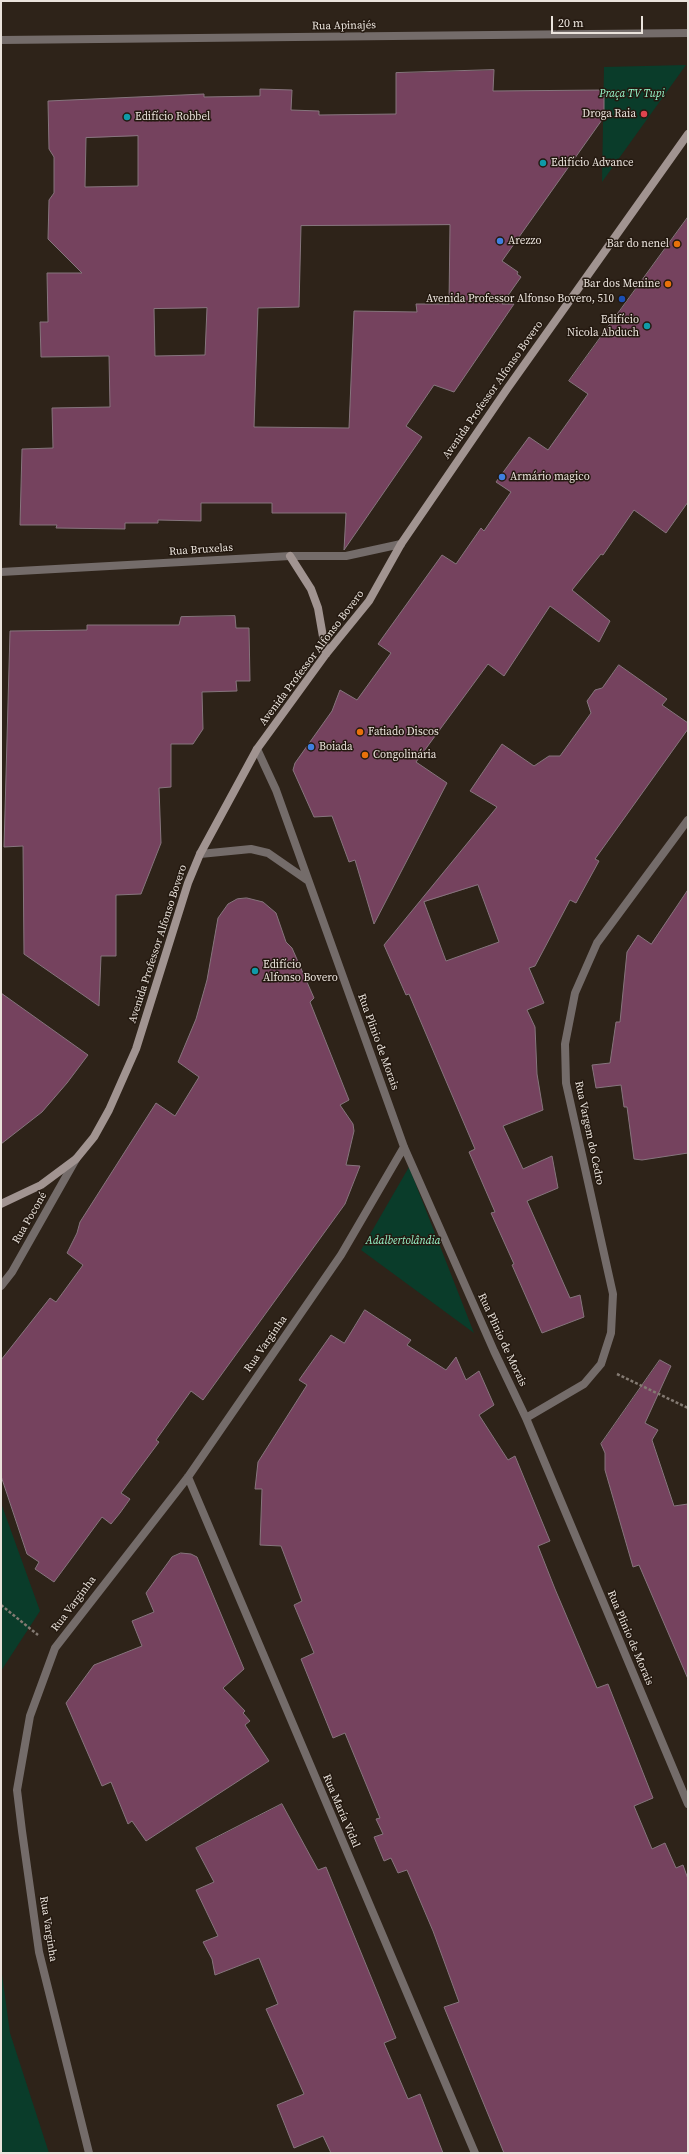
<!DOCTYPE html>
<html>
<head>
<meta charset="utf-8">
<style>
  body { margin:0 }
  #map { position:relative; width:689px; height:2154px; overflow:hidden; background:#2e2319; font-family:"Source Serif 4",serif }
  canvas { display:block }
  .frame { position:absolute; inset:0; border:2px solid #eae3dc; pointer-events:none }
  .scale { position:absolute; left:551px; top:16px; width:92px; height:18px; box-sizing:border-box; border:2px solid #eae3dc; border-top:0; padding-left:5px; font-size:12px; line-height:14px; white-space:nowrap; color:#eae3dc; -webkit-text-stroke:3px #241910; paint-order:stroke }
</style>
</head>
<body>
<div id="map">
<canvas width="689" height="2154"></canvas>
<div class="frame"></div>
<div class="scale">20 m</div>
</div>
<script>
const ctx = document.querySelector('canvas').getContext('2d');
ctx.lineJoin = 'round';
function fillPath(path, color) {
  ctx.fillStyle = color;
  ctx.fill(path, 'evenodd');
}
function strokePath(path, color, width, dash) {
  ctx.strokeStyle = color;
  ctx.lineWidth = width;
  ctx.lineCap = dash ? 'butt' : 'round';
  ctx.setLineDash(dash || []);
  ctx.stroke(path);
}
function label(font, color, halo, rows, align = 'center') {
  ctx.font = font + ' "Source Serif 4",serif';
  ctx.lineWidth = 3;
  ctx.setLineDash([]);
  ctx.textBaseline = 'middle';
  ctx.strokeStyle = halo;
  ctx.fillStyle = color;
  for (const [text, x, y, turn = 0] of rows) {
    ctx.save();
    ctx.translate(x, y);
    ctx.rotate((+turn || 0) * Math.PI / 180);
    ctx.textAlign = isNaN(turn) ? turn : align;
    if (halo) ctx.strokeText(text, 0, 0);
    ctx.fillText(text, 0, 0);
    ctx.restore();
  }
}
fillPath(new Path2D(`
  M686 65 602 182 604 67Z
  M409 1167 474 1333 361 1250Z
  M1 1503 40 1611 1 1671Z
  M1 1967 10 2033 49 2153H1Z`), '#0a3c2a');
const building = new Path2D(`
  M494 70 493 91 604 90V117L502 261 518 272 517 274 521 277 502 304H514L454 392 434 385 406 426 422 437 344 550 346 513H272V503H201V521L158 520V523H125V529L56 528 57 525H20L22 449 53 448 52 408 110 407 109 356 41 357 40 322H48L47 273H82L48 239 49 200 54 193V157L49 149 48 101 204 94V97L260 96V89L292 90 291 110 319 111V115L396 114V73ZM138 136V186L85 187 86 138ZM450 225 449 304H416L417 312 354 311 349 428 254 427 258 308 299 307 301 226ZM207 308 205 355 155 356 154 309Z
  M688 217V502L666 533 634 510 603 555 601 554 572 590 610 621 599 642 550 606 504 676 488 664 416 762 447 783 374 924 355 860 349 862 332 816 314 817 293 770 295 763 332 711 340 690 357 700 391 653 378 644 442 555 456 564 481 528 484 531 511 492 496 482 529 437 548 450 588 394 569 381Z
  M235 616 236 628H249L250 681H236L237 691 202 692 203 729 193 744H171V787L159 788 161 843 141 894 116 895V956H101L99 1006 24 954 23 846 4 847 10 631 87 630V625H179L181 617Z
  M619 665 667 699 662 705 688 723V729L595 859 599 861 576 903 570 900 535 966 529 968 544 1003 527 1010 535 1027 537 1074 543 1110 503 1126 523 1169 552 1156 558 1188 527 1201 570 1298 580 1295 584 1317 542 1333 512 1265 514 1264 491 1213 495 1212 469 1152 475 1149 409 994 406 995 384 945 497 807 470 791 502 744 534 766 549 756H560L591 713 587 701 595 690 602 688ZM478 885 499 942 446 961 424 902Z
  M688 890V1153L642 1160 634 1159 627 1107H624L621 1085 596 1088 592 1065 610 1063 616 1022H620L627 952 638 935 651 944Z
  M247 898 263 902 276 913 286 942 292 948 314 998 310 1002 349 1100 340 1105 353 1124 354 1131 346 1165 360 1166 345 1204 203 1400 191 1391 156 1440 159 1442 121 1493 130 1499 120 1513 111 1524 102 1517 54 1582 35 1569 39 1562 27 1554 1 1476V1360L50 1298 56 1302 83 1265 67 1253 77 1233 80 1222 156 1103 175 1116 199 1077 178 1062 196 1019 207 980 218 918 228 904 237 899Z
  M1 993 88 1055 67 1083 42 1112 1 1144Z
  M365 1310 411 1340 407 1345 446 1370 456 1357 466 1380 479 1371 494 1405 479 1415 508 1460 515 1456 550 1541 538 1546 555 1589 597 1688 608 1684 653 1798 634 1806 652 1849 665 1843 676 1868 683 1865 688 1879V2153H504L444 2007 459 2002 433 1931 407 1870 398 1873 391 1858 384 1861 374 1837 383 1834 376 1819 380 1818 345 1733 333 1738 301 1659 314 1653 294 1605 302 1601 281 1546 260 1545 262 1489H255L258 1462 307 1385 299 1380 331 1335 344 1343Z
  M660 1360 671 1366 645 1423 658 1430 652 1440 674 1506 688 1504V1679L639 1565 633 1567 605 1470V1453L601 1444Z
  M181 1553 191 1554 197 1557 244 1669 223 1688 245 1711 243 1713 250 1721 245 1725 269 1761 146 1841 132 1821 128 1824 111 1782 102 1786 66 1703 94 1665 142 1646 132 1621 154 1612 146 1593 172 1557Z
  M282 1804 318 1870 326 1867 396 2038 384 2043 408 2099 420 2094 443 2153H331L323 2136 294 2148 277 2105 304 2094 266 2009 278 2004 259 1958 215 1975 212 1959 203 1942 218 1936 196 1890 214 1882 196 1848Z`);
fillPath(building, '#75425e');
strokePath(building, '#86757d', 1);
strokePath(new Path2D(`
  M617 1374 688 1408
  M1 1605 38 1635`), '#847a72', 2.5, [3, 2]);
strokePath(new Path2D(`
  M1 572 290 556H346L401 544
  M257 749 276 790 404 1147 494 1351 526 1418 688 1804
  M200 854 251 849 268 853 307 880
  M1 1286 12 1272 76 1159
  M526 1418 584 1384 601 1364 611 1333 613 1294 566 1083 565 1044 575 993 597 943 688 820
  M188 1477 475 2153
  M89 2153 39 1952 22 1831 17 1790 30 1716 55 1648 188 1477 341 1255 404 1147`), '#746c6a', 8);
strokePath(new Path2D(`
  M1 40 688 33`), '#746c6a', 8);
strokePath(new Path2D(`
  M290 556 311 589 318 608 326 654
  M1 1204 41 1185 76 1159 94 1137 109 1110 136 1049 188 883 200 854 257 749 326 654 369 601 401 544 507 389 688 134`), '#a19491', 8);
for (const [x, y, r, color] of [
  [644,114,4,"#e0444e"],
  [127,117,4,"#0f9aa8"],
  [543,163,4,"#0f9aa8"],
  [500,241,4,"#3f7fe0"],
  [677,244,4,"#e8710a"],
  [668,284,4,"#e8710a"],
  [622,299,4,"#1a4fb4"],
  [647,326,4,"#0f9aa8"],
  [502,477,4,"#3f7fe0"],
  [360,732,4,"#e8710a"],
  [311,747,4,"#3f7fe0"],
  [365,755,4,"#e8710a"],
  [255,971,4,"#0f9aa8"]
]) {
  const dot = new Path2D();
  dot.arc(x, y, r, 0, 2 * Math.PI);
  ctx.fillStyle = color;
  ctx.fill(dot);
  strokePath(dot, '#241910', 1.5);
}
label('11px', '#eae3dc', '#241910', [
  ["Rua Apinajés",344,26,-1],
  ["Avenida Professor Alfonso Bovero",493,390,-55],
  ["Rua Bruxelas",201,550,-4],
  ["Avenida Professor Alfonso Bovero",312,658,-53],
  ["Avenida Professor Alfonso Bovero",158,944,-72],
  ["Rua Plinio de Morais",378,1042,70],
  ["Rua Vargem do Cedro",589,1133,78],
  ["Rua Poconé",30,1218,-60],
  ["Rua Plinio de Morais",502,1340,65],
  ["Rua Varginha",266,1344,-55],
  ["Rua Varginha",74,1604,-53],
  ["Rua Plinio de Morais",630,1638,67],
  ["Rua María Vidal",341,1811,67],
  ["Rua Varginha",48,1929,81]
]);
label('italic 11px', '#97f6cb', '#241910', [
  ["Praça TV Tupi",632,94],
  ["Adalbertolândia",403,1241]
]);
label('11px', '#eae3dc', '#241910', [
  ["Droga Raia",636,114,"right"],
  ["Edifício Robbel",135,117],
  ["Edifício Advance",551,163],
  ["Arezzo",508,241],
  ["Bar do nenel",669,244,"right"],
  ["Bar dos Menine",660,284,"right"],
  ["Avenida Professor Alfonso Bovero, 510",614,299,"right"],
  ["Edifício",639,320,"right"],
  ["Nicola Abduch",639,333,"right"],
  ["Armário magico",510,477],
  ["Fatiado Discos",368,732],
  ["Boiada",319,747],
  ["Congolinária",373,755],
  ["Edifício",263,965],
  ["Alfonso Bovero",263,978]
], 'left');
</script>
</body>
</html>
